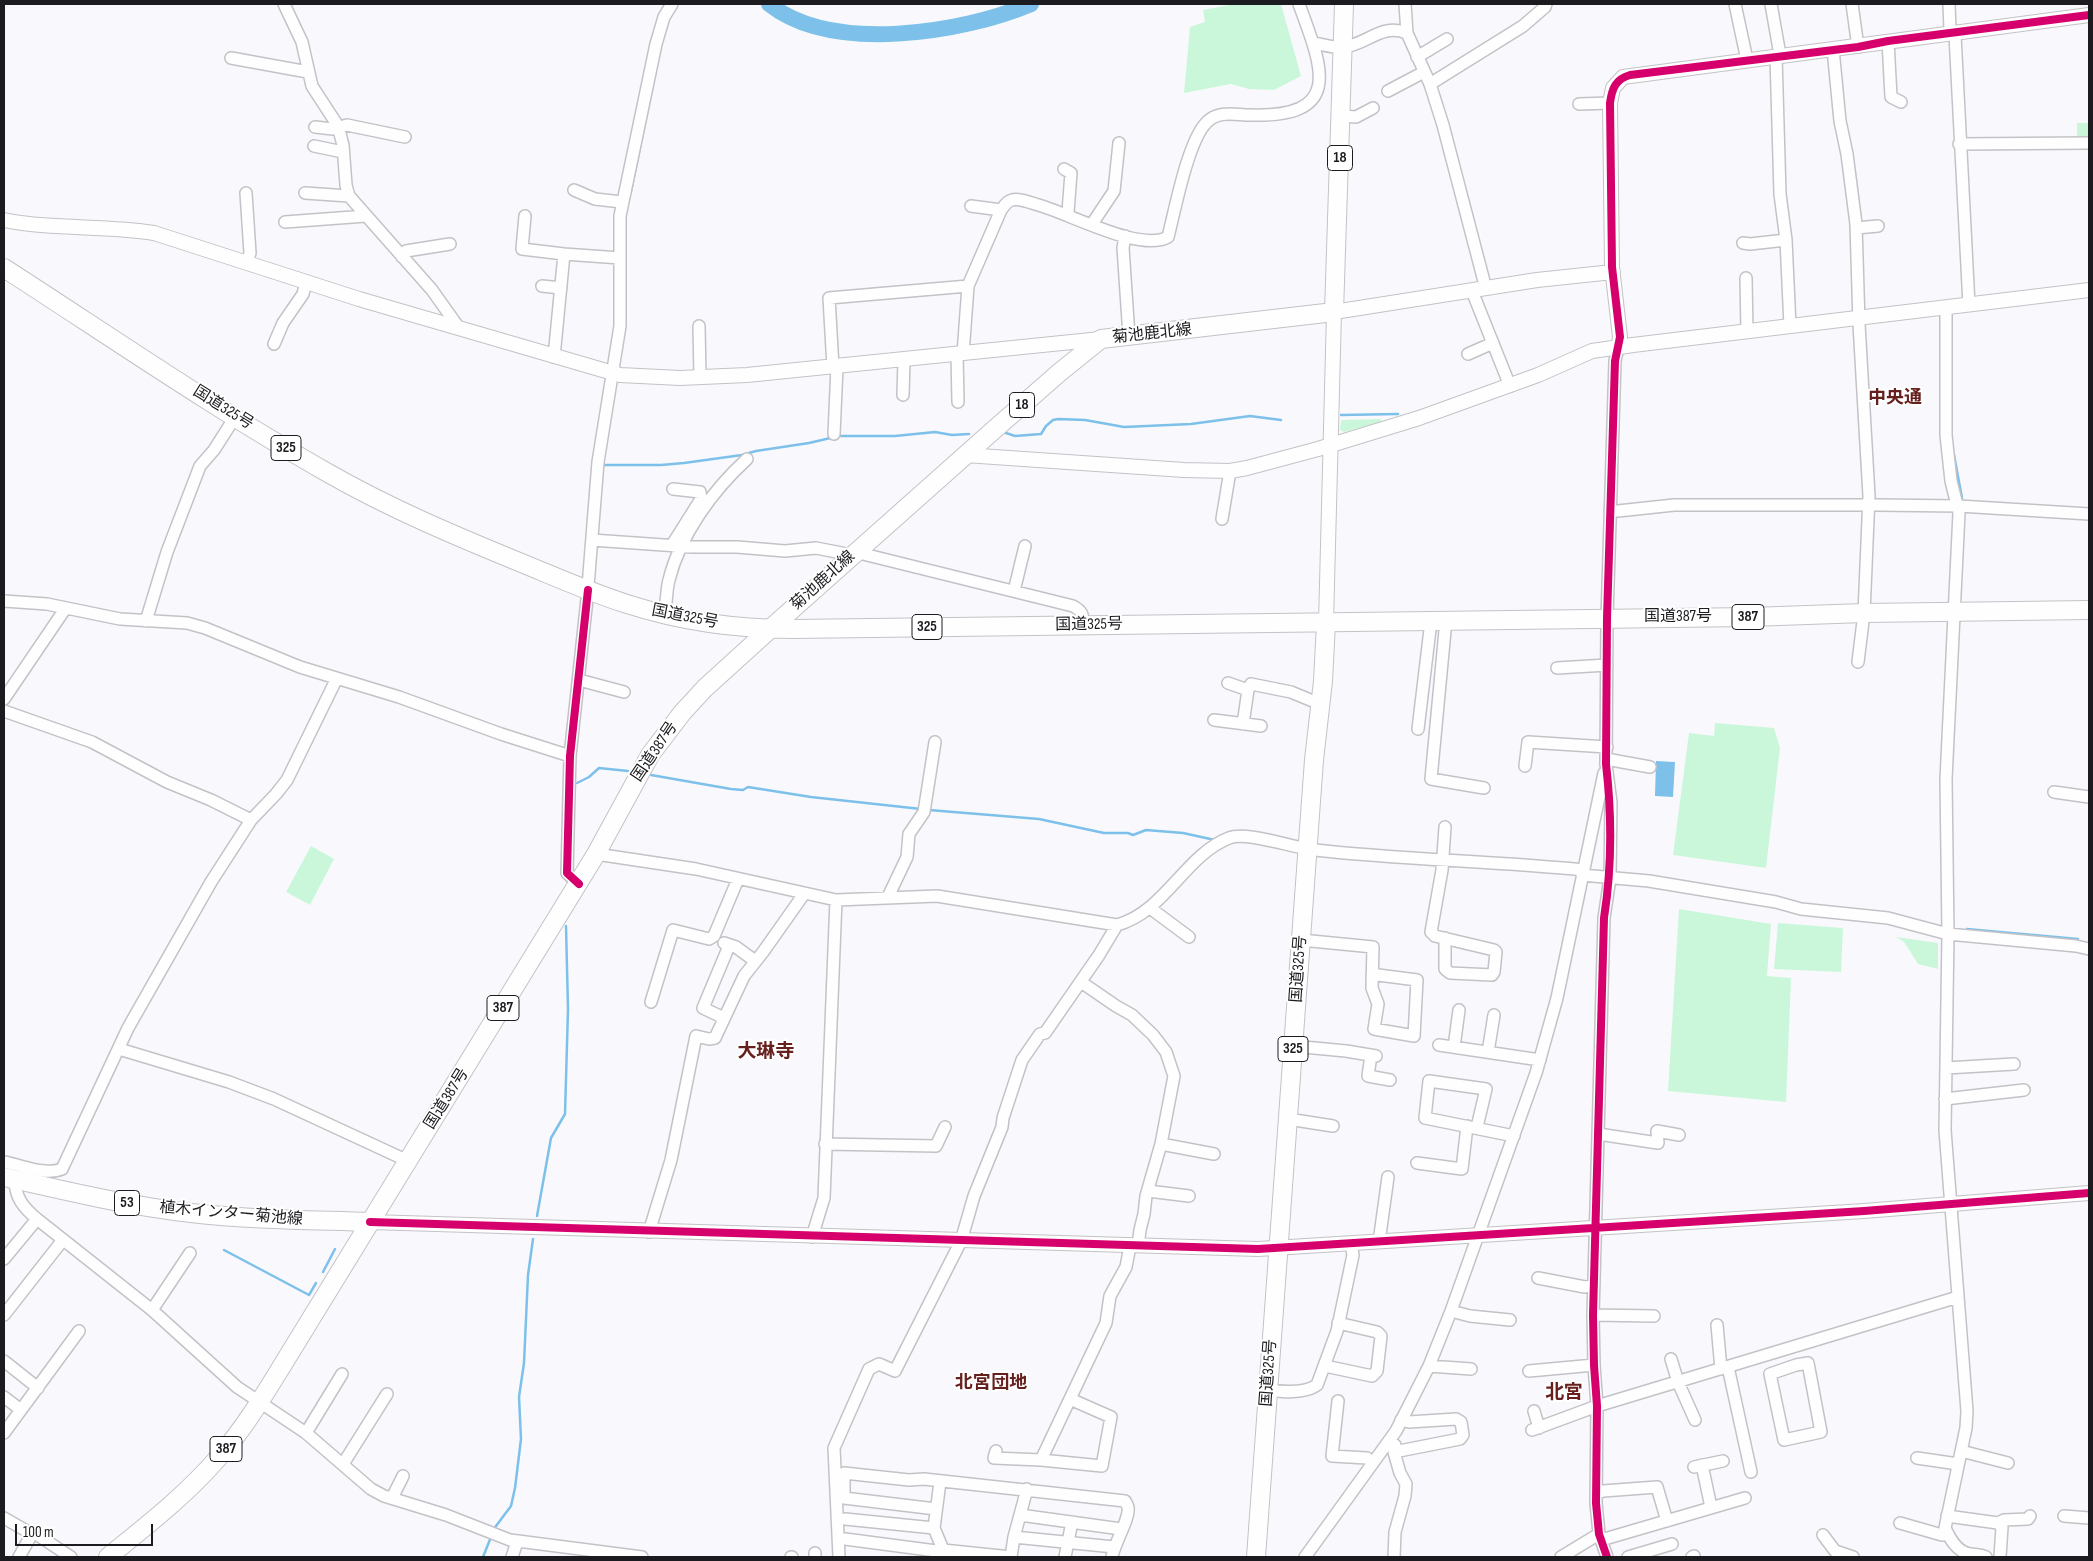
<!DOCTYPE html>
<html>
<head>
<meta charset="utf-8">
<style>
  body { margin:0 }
  #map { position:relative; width:2093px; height:1561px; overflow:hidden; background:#f9f9fd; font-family:"Sofia Sans Condensed",sans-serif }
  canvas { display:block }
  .frame { position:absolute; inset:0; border:5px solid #1c1c20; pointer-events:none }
  .scale { position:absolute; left:15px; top:1524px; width:138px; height:22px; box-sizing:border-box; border:2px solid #1c1c20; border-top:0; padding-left:6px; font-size:15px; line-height:18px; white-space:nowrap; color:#1c1c20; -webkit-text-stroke:4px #fff; paint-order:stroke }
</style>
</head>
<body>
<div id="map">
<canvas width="2093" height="1561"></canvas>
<div class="frame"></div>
<div class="scale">100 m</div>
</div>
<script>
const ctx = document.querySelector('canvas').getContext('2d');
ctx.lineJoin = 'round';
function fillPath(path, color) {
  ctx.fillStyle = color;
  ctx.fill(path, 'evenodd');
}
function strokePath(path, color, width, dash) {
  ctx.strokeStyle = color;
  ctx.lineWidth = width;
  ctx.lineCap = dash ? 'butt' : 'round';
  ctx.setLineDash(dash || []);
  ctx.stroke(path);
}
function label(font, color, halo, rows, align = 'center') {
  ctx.font = font + ' "Sofia Sans Condensed","Noto Sans JP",sans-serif';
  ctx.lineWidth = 4;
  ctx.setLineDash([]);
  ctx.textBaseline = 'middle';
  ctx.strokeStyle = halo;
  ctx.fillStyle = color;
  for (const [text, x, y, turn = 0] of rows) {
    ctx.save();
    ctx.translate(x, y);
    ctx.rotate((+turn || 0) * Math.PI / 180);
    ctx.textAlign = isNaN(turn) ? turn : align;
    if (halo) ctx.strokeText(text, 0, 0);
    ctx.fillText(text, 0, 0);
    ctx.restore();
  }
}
fillPath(new Path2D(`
  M1234 4H1281L1301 76 1274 90 1249 89 1231 84 1184 93 1190 27 1205 22 1203 10Z
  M2077 123H2089V138L2077 139Z
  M1381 419V422L1344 432 1340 430 1341 420Z
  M1715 723 1774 728 1780 748 1766 868 1673 855 1689 733 1714 736Z
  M311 846 334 859 310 905 286 892Z
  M1679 909 1771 924 1767 976 1791 978 1786 1102 1668 1091Z
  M1778 923 1843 928 1841 972 1774 969Z
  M1896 937 1938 943V969L1918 964 1904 942Z`), '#caf7da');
fillPath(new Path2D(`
  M1656 761 1675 762 1673 797 1655 796Z`), '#7dc0ea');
strokePath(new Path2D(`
  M631 191 651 94
  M1341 415 1398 414
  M1003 432 1015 436 1041 434 1046 426 1053 420 1058 419 1085 420 1124 427 1191 424 1250 416 1281 420
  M1954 455 1962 498
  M603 462V465H661L684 463 742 455 756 451 809 443 839 436H895L935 432 952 435 969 434
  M651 775 731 789 743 790 748 787 811 797 921 809
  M577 783 589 777 599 768 628 771
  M929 810 1039 819 1104 833H1128L1133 835 1146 830 1183 833 1215 840
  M1967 929 2078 939
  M537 1216 551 1138 565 1114 568 1009 566 926
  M224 1250 309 1295 316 1283
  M323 1272 335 1249
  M493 1530 511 1506 515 1488 521 1439 519 1397 524 1363 528 1275 533 1239
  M483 1557 491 1537`), '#7dc0ea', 2.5);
strokePath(new Path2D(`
  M769 4C832 54 962 33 1031 4`), '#7dc0ea', 16);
const minor = new Path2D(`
  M284 4 302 42 312 86 338 126 343 145 346 185 349 196 432 290 459 328
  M1405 4 1407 33 1430 84 1443 125 1486 289
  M1735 4 1747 60
  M1771 4 1780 55
  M1852 4 1858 47
  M1949 4 1950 30 1955 35 1969 305
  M1888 41 1891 97 1901 102
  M1313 43C1322 44 1335 49 1344 47 1368 44 1381 23 1407 33
  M1833 49 1840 121 1847 154 1856 224 1859 324 1869 496 1864 613 1858 662
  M1776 56 1780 194 1786 240 1790 326
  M1417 57 1447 39
  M231 58 308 72
  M1430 84 1523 26 1545 7 1546 4
  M1388 91 1424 72
  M1579 104 1610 103
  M1342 116 1356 117 1373 108
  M315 127 333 129 347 125 405 137
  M1959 144 2089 143
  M314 146 343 152
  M1064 169 1071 173 1068 212 1066 214
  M574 190 595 199 622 202
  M246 193 250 253 247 262
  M305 193 349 196
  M971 206 1001 210
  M525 216 522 249 564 254 620 258
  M285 222 366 216
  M1092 224 1114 191 1119 143
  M1856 228 1878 226
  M1125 236 1123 248 1129 336
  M1743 243 1750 244 1786 240
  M402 257 406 251 450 244
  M1746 278 1747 332
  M542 286 561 288
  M1472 291 1510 386
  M1946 308V435L1951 481 1959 513 1946 779 1948 934 1945 1130 1967 1411 1966 1428 1945 1528C1950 1539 1957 1552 1970 1554 1977 1555 1980 1554 1986 1557
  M699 326 700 377
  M274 344 283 323 303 294 306 282
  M957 354 958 402
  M963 354 968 286 1001 210C1004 206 1007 201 1012 200 1018 198 1029 202 1035 204 1067 212 1140 253 1168 237 1175 210 1188 140 1207 122 1219 110 1235 115 1250 115 1345 118 1322 67 1299 4
  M1468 354 1493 343
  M554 357 564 254
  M833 367 829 298 968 286
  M903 395 904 360
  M834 434 837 367
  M1610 510 1618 511 1674 505H1878L1959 506 2089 514
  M1222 519 1230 471
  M592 540 692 547H737L785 551 816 548 852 555
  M672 545 701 499 700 492 673 489
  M855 552 1073 606C1082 611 1083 614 1083 624
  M1014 591 1025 546
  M4 601 47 604 120 619 187 623 205 628 300 667 399 697 501 734 570 756
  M664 615C667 603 666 591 669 580 680 535 713 490 747 459
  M1446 620 1431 779 1484 788
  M146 621 167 552 200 466 214 450 235 417
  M1557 668 1607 665
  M579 680 624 692
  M1228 683 1248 690
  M4 699 65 609
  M4 711 92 742 167 782 211 800 251 820
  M1214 720 1261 726
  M1243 724 1248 690 1251 684 1291 692 1320 704
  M1418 729 1431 621
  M1606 759 1650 767
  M1525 766 1528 742 1607 747
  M2054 792 2089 797
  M1445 827 1442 870 1431 932 1435 936 1494 950 1496 952 1494 972 1492 975 1450 973 1445 969V938
  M596 854 696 869 836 900 937 896 1117 925C1165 912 1185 855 1229 838 1247 831 1294 848 1315 850 1404 860 1494 861 1583 870
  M1582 875 1649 881 1776 902 1801 909 1888 918 1948 934 2076 946 2089 949
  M579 884 567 873 570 756 587 599 598 462 620 326V216L656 44 664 17 672 4
  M888 897 907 857 909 834 924 812 935 742
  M1150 908 1189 937
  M1301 940 1373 947 1372 988 1378 1004 1374 1029 1414 1036 1417 980 1378 975 1372 976
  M724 943 736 947 755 961
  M1081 982 1116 1006 1132 1015 1153 1035 1166 1052 1174 1076 1161 1144 1146 1196 1144 1214 1140 1230 1138 1246
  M651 1002 673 930 709 939 714 936 738 879
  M724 1018 703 1008 729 946
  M1439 1045 1540 1060
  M1293 1046 1346 1051 1376 1056
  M1454 1047 1459 1010
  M119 1049 229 1082 274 1099 408 1161
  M1488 1052 1494 1015
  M1371 1055 1368 1076 1390 1080
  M1946 1068 2014 1064
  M1945 1099 2024 1090
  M1288 1119 1333 1126
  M1477 1127 1486 1089 1429 1081 1425 1118 1514 1136
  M1598 1134 1658 1143 1657 1131 1679 1135
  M825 1144 936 1146 945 1127
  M1161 1144 1214 1154
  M4 1162C21 1165 45 1176 62 1169L128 1028 211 882 251 820 276 794 287 780 336 680
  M1417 1163 1462 1169 1467 1126
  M15 1180C15 1198 24 1208 37 1219L152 1310 237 1387 306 1433 371 1489 384 1496 446 1515 510 1540 642 1557
  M1148 1191 1189 1196
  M649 1232 671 1160 696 1036 709 1039 715 1038 744 976 763 952 804 894
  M812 1237 824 1198 836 900
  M1379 1242 1388 1177
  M4 1259 37 1219
  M1538 1278 1585 1287 1594 1285
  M152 1310 190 1253
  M1451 1311 1470 1316 1510 1320
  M4 1315 62 1241
  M1593 1315 1654 1316
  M1717 1325 1721 1369
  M1671 1359 1678 1382 1695 1420
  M4 1361 38 1388
  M1808 1363 1821 1432 1784 1440 1770 1374 1796 1365Z
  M1325 1366 1372 1376 1377 1371 1381 1336 1377 1332 1338 1323
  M1429 1366 1471 1369
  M1728 1367 1751 1472
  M1529 1371 1594 1365
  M1268 1390C1283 1392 1304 1394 1317 1385L1337 1331 1353 1255 1351 1244
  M4 1397 21 1410
  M1338 1401 1332 1456 1367 1458 1373 1463
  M1534 1411 1539 1428
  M1532 1430 1597 1406 1958 1297
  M4 1433 79 1331
  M306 1433 342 1374
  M996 1451 994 1458 1041 1460 1106 1323 1110 1296 1126 1267 1130 1246
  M1961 1451 2008 1463
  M1394 1452 1460 1439 1463 1435 1461 1422 1456 1419 1409 1422 1401 1420
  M1917 1458 1958 1464
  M1041 1460 1102 1466 1111 1417 1070 1399
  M343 1464 387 1394
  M1702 1465 1711 1507
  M1694 1467 1723 1461
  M940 1482 934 1528 944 1552 943 1557
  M1596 1494 1603 1491 1657 1487 1667 1521
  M844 1496V1473L909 1480 924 1479 1125 1501C1126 1503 1128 1505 1128 1508 1130 1518 1114 1544 1112 1557
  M392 1498 403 1476
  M844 1498 936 1509
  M1020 1515 1121 1529
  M1947 1516 1998 1523 2004 1520 2028 1519 2030 1516
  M2064 1516 2089 1518
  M4 1518 32 1534
  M845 1519 934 1528
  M1900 1523 1942 1535 1948 1534
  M1998 1523 2002 1527 2000 1557
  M1823 1535 1835 1551 1853 1557
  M1014 1537 1114 1547
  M845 1539 944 1552
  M1601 1540 1745 1498
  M943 1550 1011 1557
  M19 1557 33 1532 71 1557
  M512 1557 517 1542
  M791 1557H792
  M815 1557V1553
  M839 1557 834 1448 869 1369 879 1364 895 1371 961 1241 974 1196 1002 1127 1003 1118 1022 1060 1040 1034 1045 1033 1099 955 1117 925
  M1011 1557 1014 1537 1027 1489
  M1065 1557 1072 1522
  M1305 1557 1396 1431 1429 1366 1451 1311 1536 1073 1557 998 1604 773
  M1394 1557 1395 1532 1405 1496 1406 1484 1400 1473 1394 1452 1395 1445
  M1561 1557 1599 1534
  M1607 1557 1599 1534 1596 1503 1597 1406 1594 1365 1593 1315 1604 918 1610 878 1611 803 1606 764 1607 618 1615 361 1618 348
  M1628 1557 1672 1544
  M1692 1557 1694 1556`);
const tertiary = new Path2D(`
  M4 220C53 230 104 225 154 233L359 299 620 375 680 378 747 375 1101 339
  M1618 348 1620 337 1612 267 1610 103 1613 88 1623 77 2089 15
  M965 455 1184 470 1230 471 1247 468 1318 449 1419 418 1538 375 1592 351 1633 345 2089 290
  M1326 623 1334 312 1537 280 1613 272
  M370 1222 1258 1249 1864 1211 2089 1193`);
const primary = new Path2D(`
  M770 629 996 428 1060 372 1101 339 1334 312 1344 4
  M4 1177C66 1191 128 1206 191 1213 251 1220 311 1220 370 1222`);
const trunk = new Path2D(`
  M4 268C111 337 217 410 328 473 391 509 458 537 524 564 558 578 592 593 627 604 680 621 737 629 792 629L1751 617 1864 613 2089 610
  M108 1557C146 1526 185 1496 218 1458 244 1429 264 1395 285 1361L596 854 650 755 682 713 705 688 770 629
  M1256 1557 1314 760 1323 681 1326 623`);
strokePath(minor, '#c3c3c7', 14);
strokePath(tertiary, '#c3c3c7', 16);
strokePath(primary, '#c3c3c7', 20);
strokePath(trunk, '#c3c3c7', 20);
strokePath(minor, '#fefeff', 11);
strokePath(tertiary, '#fefeff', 14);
strokePath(primary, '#fefeff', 18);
strokePath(trunk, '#fefeff', 18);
strokePath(new Path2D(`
  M579 884 567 873 570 756 588 590
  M370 1222 1258 1249 1864 1211 2089 1193
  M1607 1557 1599 1534 1596 1503 1597 1406 1594 1365 1593 1315 1604 918C1612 867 1612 816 1606 764L1607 618 1615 361 1620 337 1612 267 1610 103C1612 88 1616 79 1630 75L1858 47 1888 41 2089 15`), '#d6006c', 8);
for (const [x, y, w] of [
  [1340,158,25],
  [1022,405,25],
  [286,448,30],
  [1748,617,32],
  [927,627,30],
  [503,1008,32],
  [1293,1049,30],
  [127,1203,25],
  [226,1449,32]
]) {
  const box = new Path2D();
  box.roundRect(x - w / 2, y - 12.5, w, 25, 4);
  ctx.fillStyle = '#fff';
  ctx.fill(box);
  strokePath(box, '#1c1c20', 1);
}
label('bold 15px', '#1c1c20', null, [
  ["18",1340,158],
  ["18",1022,405],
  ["325",286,448],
  ["387",1748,617],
  ["325",927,627],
  ["387",503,1008],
  ["325",1293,1049],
  ["53",127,1203],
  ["387",226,1449]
]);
label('16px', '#1c1c20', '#fff', [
  ["菊池鹿北線",1152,334,-6],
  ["国道325号",223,408,32],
  ["菊池鹿北線",823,581,-42],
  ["国道325号",685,617,11],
  ["国道387号",1678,617],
  ["国道325号",1089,625,-1],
  ["国道387号",655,752,-56],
  ["国道325号",1299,969,-86],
  ["国道387号",447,1099,-58],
  ["植木インター菊池線",231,1214,5],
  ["国道325号",1269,1373,-86]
]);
label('bold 18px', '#66211e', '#fff', [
  ["中央通",1895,398],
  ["北宮団地",991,1383]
]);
label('bold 19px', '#66211e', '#fff', [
  ["大琳寺",766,1052],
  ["北宮",1564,1393]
]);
</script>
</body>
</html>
